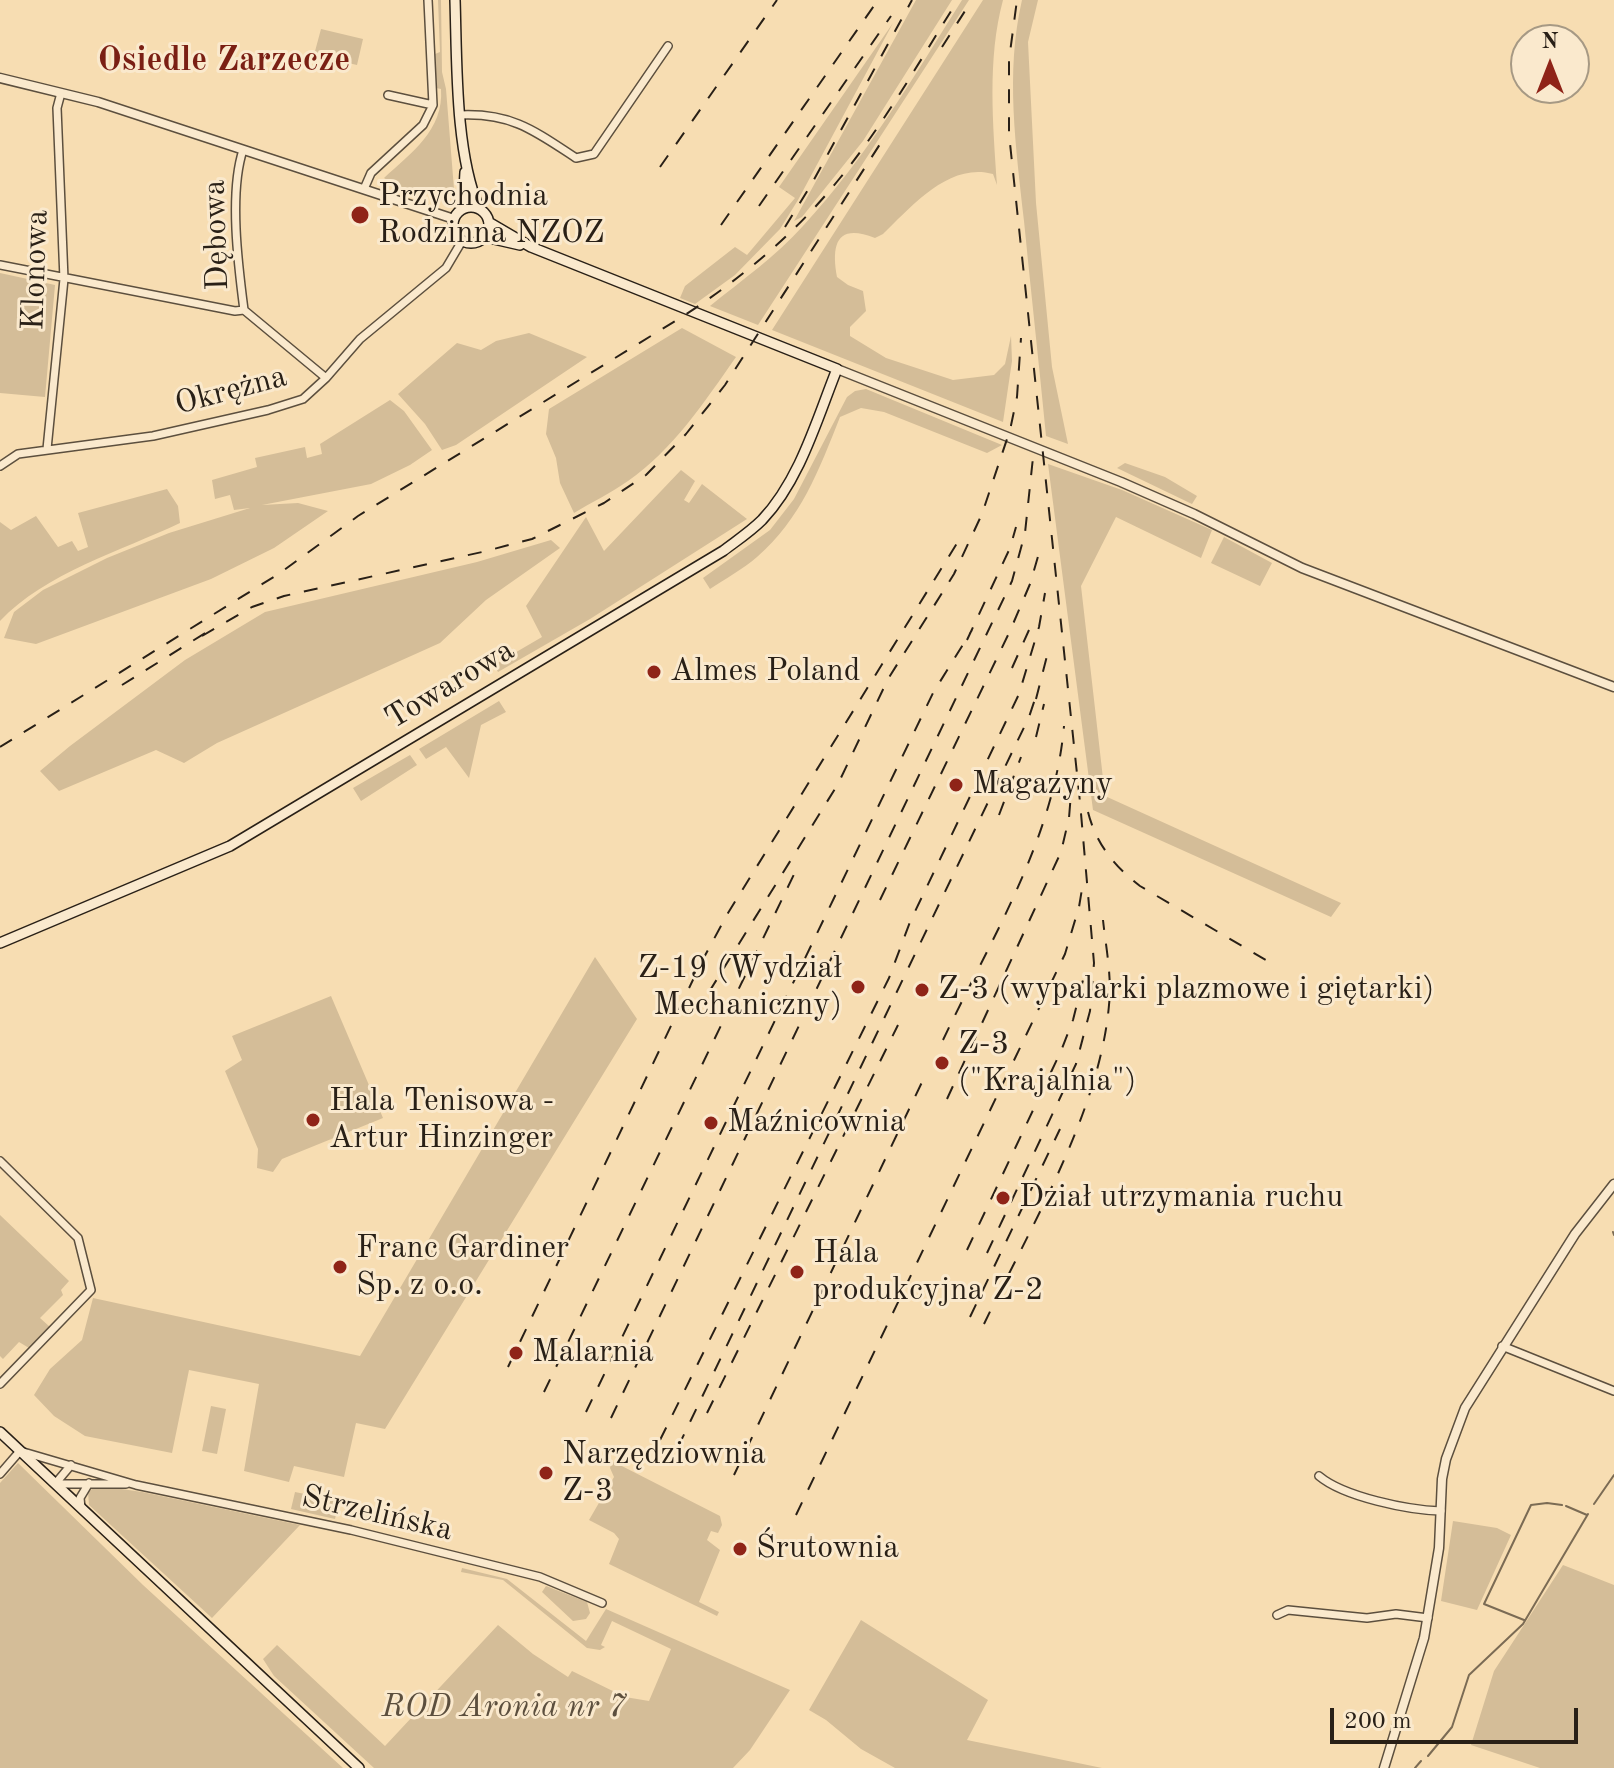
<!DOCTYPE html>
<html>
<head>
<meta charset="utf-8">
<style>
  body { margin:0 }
  #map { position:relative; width:1614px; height:1768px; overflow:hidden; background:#f7ddb2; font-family:"Old Standard TT",serif }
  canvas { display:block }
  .north { position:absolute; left:1510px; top:24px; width:80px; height:80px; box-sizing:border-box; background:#fae9cd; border:2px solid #a69984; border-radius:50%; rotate:0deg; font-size:22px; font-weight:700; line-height:32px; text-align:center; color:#292017 }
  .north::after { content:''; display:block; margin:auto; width:28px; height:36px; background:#8f2418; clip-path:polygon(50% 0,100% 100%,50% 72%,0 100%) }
  .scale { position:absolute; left:1330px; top:1708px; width:248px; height:36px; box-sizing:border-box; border:4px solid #292017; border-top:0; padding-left:10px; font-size:24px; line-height:28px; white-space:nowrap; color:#292017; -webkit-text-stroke:6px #fae9cd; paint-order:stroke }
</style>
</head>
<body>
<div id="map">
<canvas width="1614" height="1768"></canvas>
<div class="north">N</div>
<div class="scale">200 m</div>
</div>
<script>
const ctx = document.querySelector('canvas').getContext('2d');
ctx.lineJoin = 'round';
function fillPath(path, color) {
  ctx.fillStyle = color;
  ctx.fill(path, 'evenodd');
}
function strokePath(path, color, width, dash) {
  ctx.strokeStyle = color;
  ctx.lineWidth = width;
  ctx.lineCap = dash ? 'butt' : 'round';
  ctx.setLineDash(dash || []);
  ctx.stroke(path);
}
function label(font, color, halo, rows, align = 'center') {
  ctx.font = font + ' "Old Standard TT",serif';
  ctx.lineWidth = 6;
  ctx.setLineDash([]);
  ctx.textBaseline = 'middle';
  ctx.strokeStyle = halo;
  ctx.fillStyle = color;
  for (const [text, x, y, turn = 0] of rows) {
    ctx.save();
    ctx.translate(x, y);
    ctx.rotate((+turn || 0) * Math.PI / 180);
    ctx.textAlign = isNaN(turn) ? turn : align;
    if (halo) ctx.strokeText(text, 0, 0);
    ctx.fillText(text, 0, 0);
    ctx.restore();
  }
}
fillPath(new Path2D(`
  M438 0H441L442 72 446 89 454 189C429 200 406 192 384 178 411 153 444 130 441 89L436 88 435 54 440 52Z
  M916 0H952L863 141 802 217 794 221Z
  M962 0H969L758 325 710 306C741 281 776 256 803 226 866 158 913 78 962 0Z
  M983 0H1003C987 59 993 125 997 185L993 174C949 162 912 206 883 234L875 238C837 223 831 244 837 277L848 285 863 291 866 311 850 327V336L886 358 953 380 994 375 1005 364 1011 336 1012 361 1003 422 772 330Z
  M1022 0H1038L1028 42 1036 203 1052 367 1068 444 1046 436C1039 364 1031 292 1024 221 1016 147 1005 73 1022 0Z
  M893 23 798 200 780 229 735 275 695 304 680 298 685 286 735 247 747 255 795 198 779 187Z
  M321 29 363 39 357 65 314 55Z
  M0 273 55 285 45 397 0 393Z
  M682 328 736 357C705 401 673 450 628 481 611 493 592 502 574 513L560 483 556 458 546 434 549 409Z
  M529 333 587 357 456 445 442 450 425 424 398 394 457 343 481 350 496 341Z
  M866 389 1002 445 987 453 884 412 861 408 840 417C819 470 801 519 757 557 743 569 725 579 710 589L703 578 770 530 794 499 847 397 855 391Z
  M390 400 404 411 432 450 410 465 371 484 262 505 298 503 328 511 274 548 211 579 36 644 4 638 14 612 43 590 107 558 169 533 250 508 234 510 230 495 215 499 212 480 257 467 255 458 305 447 307 458 322 454 320 444Z
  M1125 463 1165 477 1197 496 1192 504 1117 468Z
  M1048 464 1122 490 1212 530 1201 558 1116 517 1081 586 1105 796 1341 903 1331 917 1093 810Z
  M681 470 695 481 684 500 689 503 702 484 747 519 590 619 498 672 494 665 542 637 526 606 586 517 604 551Z
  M167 489 178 506 180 523C121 551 45 573 0 621V522L11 530 36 516 58 547 72 541 78 551 88 547 78 513Z
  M1224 537 1272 563 1260 586 1211 563Z
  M551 540 560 548 486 600 440 643 217 743 184 763 156 750 59 791 40 771 70 746 185 660 265 612 477 562Z
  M499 701 506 712 481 725 469 778 446 747 426 759 419 749Z
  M410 755 417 765 361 801 353 788Z
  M595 957 637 1019 385 1429 356 1423 344 1477 294 1466 289 1482 244 1471 259 1384 189 1370 172 1453 85 1436 54 1416 34 1395 50 1369 82 1340 93 1298 360 1356Z
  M331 996 383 1118 282 1159 273 1172 257 1168 258 1149 225 1071 242 1060 232 1036Z
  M0 1215 69 1281 61 1290 63 1295 40 1318 50 1327 29 1348 19 1342 3 1359 0 1356Z
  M211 1406 226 1409 217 1454 202 1451Z
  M612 1461 720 1516 722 1525 718 1533 711 1531 707 1540 720 1550 699 1602 719 1612 717 1616 609 1564 619 1539 614 1533 589 1520 614 1477 610 1468Z
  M18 1463 143 1585 343 1768H0V1483Z
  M115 1488 142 1492 300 1525 212 1618 89 1505 88 1492 92 1489Z
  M295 1492 339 1501 335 1519 291 1509Z
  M1453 1521 1497 1528 1511 1535 1477 1610 1441 1601Z
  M1563 1565 1614 1585V1768H1540L1471 1745 1494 1671Z
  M462 1568 507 1579 586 1641 606 1609 790 1690 750 1750 733 1768H374L274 1676 263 1659 277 1645 385 1746 498 1625 533 1654 568 1677 572 1671 625 1697 649 1701 671 1649 612 1621 601 1645 605 1647 600 1650 587 1648 503 1580 461 1572Z
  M546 1586 587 1602 590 1613 586 1619 573 1621 542 1592Z
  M861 1620 988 1700 967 1740 1102 1768H895L861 1749 826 1720 809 1710Z`), '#d4bd98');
strokePath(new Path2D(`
  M1613 1232 1614 1235
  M1594 1504 1614 1475
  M1566 1506 1587 1515
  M1524 1620 1484 1604 1531 1505 1547 1503 1562 1505
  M1428 1756 1452 1727 1469 1675 1523 1624 1588 1514
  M1415 1768 1421 1761`), '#7b6b54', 2);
const minor = new Path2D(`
  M388 95 433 105
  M461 115C512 113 535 131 576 158L594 154 668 46
  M243 150C229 193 238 264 244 310L326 378
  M364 189 371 173 423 125 433 105 428 0
  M0 265 235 311 244 310
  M47 449 64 279 57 108 61 93
  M0 466 18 454 153 436 268 410 303 399 326 378 360 339 446 268 462 241
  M0 1161 78 1238 91 1290 0 1384
  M1502 1346 1614 1391
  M0 1474 20 1451 136 1485 351 1530 540 1577 602 1603
  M1319 1476C1344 1497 1408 1510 1441 1511
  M55 1484H126
  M55 1484 71 1465
  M81 1508 80 1498 89 1483
  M1277 1615 1288 1610 1367 1618 1396 1614 1428 1618`);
const tertiary = new Path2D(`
  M0 78 98 102 454 219
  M837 369 1121 482 1194 514 1302 568 1614 687
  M1384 1768 1424 1638 1439 1548 1442 1479 1446 1459 1465 1408 1575 1234 1614 1184`);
const secondary = new Path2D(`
  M455 0C457 61 455 152 479 208
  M453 225a18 18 0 1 1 36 0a18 18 0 1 1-36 0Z
  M463 208 465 172
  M485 237 520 245
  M0 943 230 846 723 551C736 541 750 532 762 520 800 480 817 419 837 369L531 247 490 223
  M0 1432 359 1768`);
strokePath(minor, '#5c4f3e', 10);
strokePath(tertiary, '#5c4f3e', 11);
strokePath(secondary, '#292017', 12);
strokePath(minor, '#fae9cd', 7);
strokePath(tertiary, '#fae9cd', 8);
strokePath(secondary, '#fae9cd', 9);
strokePath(new Path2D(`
  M942 47 972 0
  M660 167 777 0
  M759 206 891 16
  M721 225 878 0
  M785 227 811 185 912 0
  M202 636 252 607 284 596 482 552 532 539 604 503 646 475 686 434 725 385 882 141
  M967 640 1010 548 1016 527
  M1012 668 1029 630
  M122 685 210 630
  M1036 699 1048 652
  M1036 737 1044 704
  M0 747 280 573 358 516 685 315C743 277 796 233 840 178 885 123 920 60 958 0
  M1088 812C1096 844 1115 867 1140 886L1276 966
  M999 815 1021 757
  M880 900 1010 631 1030 584 1039 553
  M709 992 838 784 888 679 954 574 982 514 1010 430 1017 397 1021 338
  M943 1040C991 939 1054 839 1064 726
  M947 1099 1061 852 1069 818 1071 793
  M967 1250 1061 1051 1073 1020 1085 972
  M987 1253 1076 1064 1090 1011 1094 963 1080 802 1009 134V60L1017 0
  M970 1317 1060 1129
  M984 1324C1030 1228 1100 1111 1109 1005 1112 977 1106 948 1103 920
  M508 1367 702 961 728 913 959 540
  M544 1392 799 864
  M586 1412 933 693 972 630
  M707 1413 898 1025
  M611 1418 1012 581 1025 533 1034 448
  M660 1440 889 978 910 922 1019 694 1039 627 1045 593
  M678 1447 1029 717 1038 690
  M734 1475 924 1078
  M796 1515 1065 954 1079 907 1082 889`), '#292017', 2, [14, 14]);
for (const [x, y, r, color] of [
  [360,215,10,"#8f2418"],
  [654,672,8,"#8f2418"],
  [956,785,8,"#8f2418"],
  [858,987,8,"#8f2418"],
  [922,990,8,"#8f2418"],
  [942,1063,8,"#8f2418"],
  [313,1120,8,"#8f2418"],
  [711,1123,8,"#8f2418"],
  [1003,1198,8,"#8f2418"],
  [340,1267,8,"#8f2418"],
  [797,1272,8,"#8f2418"],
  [516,1353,8,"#8f2418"],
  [546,1473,8,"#8f2418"],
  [740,1549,8,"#8f2418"]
]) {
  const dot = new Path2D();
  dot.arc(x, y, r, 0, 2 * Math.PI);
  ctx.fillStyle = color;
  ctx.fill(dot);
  strokePath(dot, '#fae9cd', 3);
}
label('32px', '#292017', '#fae9cd', [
  ["Przychodnia",378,197],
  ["Rodzinna NZOZ",378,234],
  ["Almes Poland",670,672],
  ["Magazyny",972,785],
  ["Z-19 (Wydział",842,969,"right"],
  ["Mechaniczny)",842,1006,"right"],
  ["Z-3 (wypalarki plazmowe i giętarki)",938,990],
  ["Z-3",958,1045],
  ["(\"Krajalnia\")",958,1082],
  ["Hala Tenisowa -",329,1102],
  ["Artur Hinzinger",329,1139],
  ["Maźnicownia",727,1123],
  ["Dział utrzymania ruchu",1019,1198],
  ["Franc Gardiner",356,1249],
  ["Sp. z o.o.",356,1286],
  ["Hala",813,1254],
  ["produkcyjna Z-2",813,1291],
  ["Malarnia",532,1353],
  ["Narzędziownia",562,1455],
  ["Z-3",562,1492],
  ["Śrutownia",756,1549]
], 'left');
label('32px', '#292017', '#fae9cd', [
  ["Dębowa",217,235,-92],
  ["Klonowa",36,270,-88],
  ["Okrężna",231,391,-15],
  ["Towarowa",450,685,-31],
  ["Strzelińska",377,1514,13]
]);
label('italic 32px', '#5c4f3e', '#fae9cd', [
  ["ROD Aronia nr 7",504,1708]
]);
label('bold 34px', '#7a1f14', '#fae9cd', [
  ["Osiedle Zarzecze",224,61]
]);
</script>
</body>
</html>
